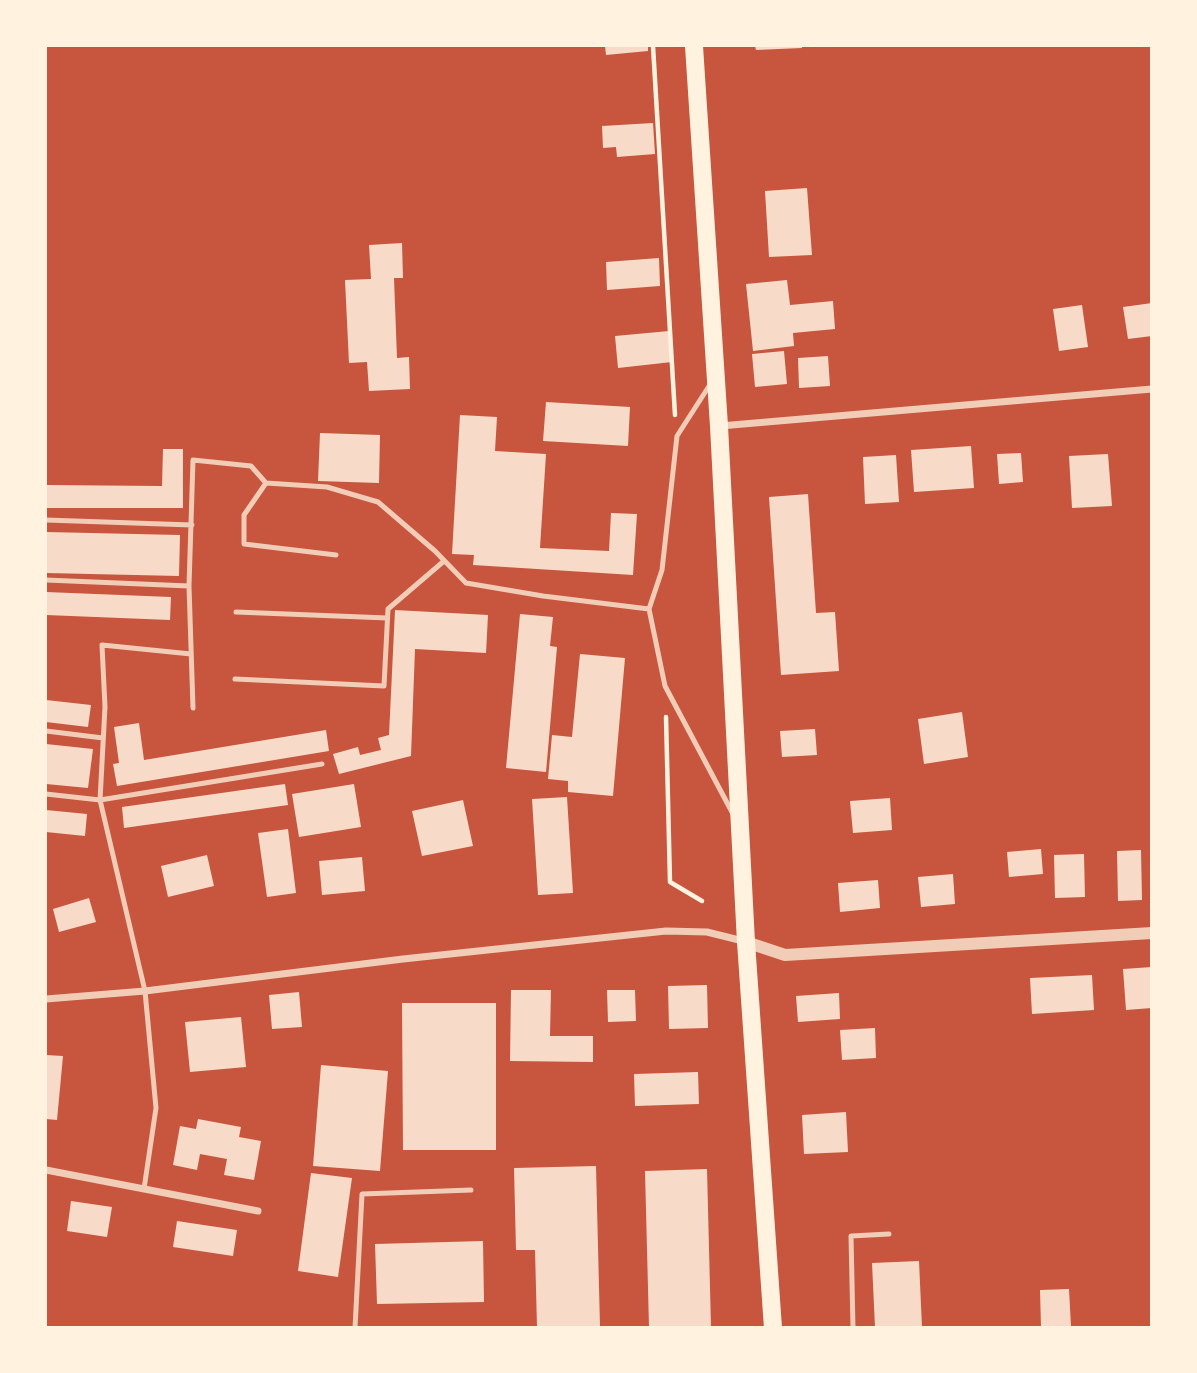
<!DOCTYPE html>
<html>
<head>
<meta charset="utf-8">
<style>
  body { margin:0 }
  #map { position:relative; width:1197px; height:1373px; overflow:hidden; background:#c8553d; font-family:"Nunito Sans",sans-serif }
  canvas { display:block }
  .frame { position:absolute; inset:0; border:47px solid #fff3e0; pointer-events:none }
</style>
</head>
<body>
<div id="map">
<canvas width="1197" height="1373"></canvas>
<div class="frame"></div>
</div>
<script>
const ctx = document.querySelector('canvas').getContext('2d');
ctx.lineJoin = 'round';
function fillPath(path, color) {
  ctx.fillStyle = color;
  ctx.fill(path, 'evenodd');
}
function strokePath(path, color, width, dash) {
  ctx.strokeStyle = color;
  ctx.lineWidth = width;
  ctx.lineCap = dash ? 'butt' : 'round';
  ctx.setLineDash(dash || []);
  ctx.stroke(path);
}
fillPath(new Path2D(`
  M605 46H648V51L606 55Z
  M755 46H802V48L756 50Z
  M653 123 655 154 617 157 616 147 603 148 602 126Z
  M807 188 812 255 769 257 765 191Z
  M402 243 403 278H394L397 358 409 357 410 389 369 391 367 362 349 363 345 280 371 279 369 245Z
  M659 258 660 286 607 290 606 262Z
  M787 280 790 305 833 301 835 329 793 333 794 346 753 351 746 284Z
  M1152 303V336L1128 339 1123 307Z
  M1082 305 1088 347 1059 351 1053 309Z
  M669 331 672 362 618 368 615 336Z
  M784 351 787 384 755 387 752 354Z
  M828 356 830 386 799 388 798 358Z
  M546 402 630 407 628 446 543 441Z
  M460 415 497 417 495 451 546 454 540 548 609 551 611 513 637 514 633 575 473 565 474 555 452 554Z
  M320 433 380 435 379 483 318 481Z
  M971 446 974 488 914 492 911 450Z
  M163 449H183V508H46V485L162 486Z
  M1021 453 1023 482 999 484 997 454Z
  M1108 454 1112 506 1072 508 1069 456Z
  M896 455 899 502 865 504 863 457Z
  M808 494 816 613 835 612 839 671 781 675 769 497Z
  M46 532 180 535 179 576 46 573Z
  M46 592 171 597 170 620 46 615Z
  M395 610 488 615 486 653 415 649 411 756 339 774 333 754 358 747 360 755 381 750 378 738 389 735Z
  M520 614 553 617 550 646 557 647 546 772 506 768Z
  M580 654 625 658 613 796 568 792V781L548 779 552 735 572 737Z
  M46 700 91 705 88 727 46 722Z
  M962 712 968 757 924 764 918 719Z
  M139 723 144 760 326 730 329 751 117 786 113 764 119 763 114 727Z
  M815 729 817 755 782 757 780 731Z
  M46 744 93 749 88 788 46 784Z
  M285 784 288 805 124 828 122 807Z
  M354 784 361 827 299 837 292 794Z
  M567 797 573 893 538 895 532 799Z
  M890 798 892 830 853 833 850 801Z
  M463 800 473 846 422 856 412 811Z
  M46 810 87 814 85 836 46 832Z
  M288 829 296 893 267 897 258 833Z
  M1041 849 1043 874 1009 877 1007 852Z
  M1141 850 1142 900 1118 901 1117 851Z
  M1084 854 1085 897 1055 898 1054 855Z
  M207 855 214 886 168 897 161 866Z
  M362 857 365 891 322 895 319 861Z
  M953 874 955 904 921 907 918 877Z
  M878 880 880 908 840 912 838 883Z
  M89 898 96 922 59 932 53 909Z
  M1152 967V1008L1126 1010 1123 969Z
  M1092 975 1094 1010 1032 1014 1030 978Z
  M707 985 708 1028 669 1029 668 986Z
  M511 990H551L550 1036H593V1062L510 1061Z
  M607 990H635L636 1021 608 1022Z
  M299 992 302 1027 272 1029 269 995Z
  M839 993 840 1019 798 1022 796 996Z
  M402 1003H496V1150H403Z
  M241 1017 246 1067 190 1072 185 1022Z
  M875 1028 876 1058 842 1060 840 1030Z
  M46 1055 63 1056 57 1120 46 1119Z
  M321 1065 388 1071 380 1171 313 1166Z
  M698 1072 699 1104 635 1106 634 1074Z
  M846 1112 848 1152 804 1154 802 1115Z
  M198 1119 241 1127 239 1137 261 1141 254 1180 224 1175 227 1159 200 1154 197 1170 173 1165 180 1126 196 1129Z
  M596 1166 600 1327H537L535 1250H516L514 1168Z
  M707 1169 711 1327H649L645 1171Z
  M311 1173 352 1178 338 1277 298 1271Z
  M71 1201 112 1207 107 1237 67 1231Z
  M177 1221 237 1230 233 1256 173 1247Z
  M483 1241 484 1302 377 1304 375 1244Z
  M919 1261 922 1327H875L872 1263Z
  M1069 1289 1071 1326 1041 1327 1040 1290Z`), '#f7dbc8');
strokePath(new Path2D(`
  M653 46 675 415
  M666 717 670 882 702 901`), '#fff3e0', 4.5);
strokePath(new Path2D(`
  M711 383 677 436 662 570 649 609 665 686 733 814
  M266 483 244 515V544L336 555
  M46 520 192 525
  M46 580 189 586
  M236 612 387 618
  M235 679 384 686 388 609 444 561
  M193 708 189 586 193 460 251 466 266 483 327 487 378 502 435 551 466 583 543 596 649 609
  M46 731 103 738
  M46 794 100 800 322 764
  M144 1189 156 1108 145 991 100 800 105 707 102 645 191 654
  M355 1328 362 1194 471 1190
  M853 1328 851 1236 889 1234`), '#f1ccb7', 5);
strokePath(new Path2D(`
  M720 426 1152 389
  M46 999 145 991 403 959 666 931 707 932 743 941
  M46 1170 258 1211`), '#f1ccb7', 7);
strokePath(new Path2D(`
  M746 942 785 955 1152 933`), '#f1ccb7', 12);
strokePath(new Path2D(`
  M694 46 719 426 746 942 773 1328`), '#fff3e0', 18);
</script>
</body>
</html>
